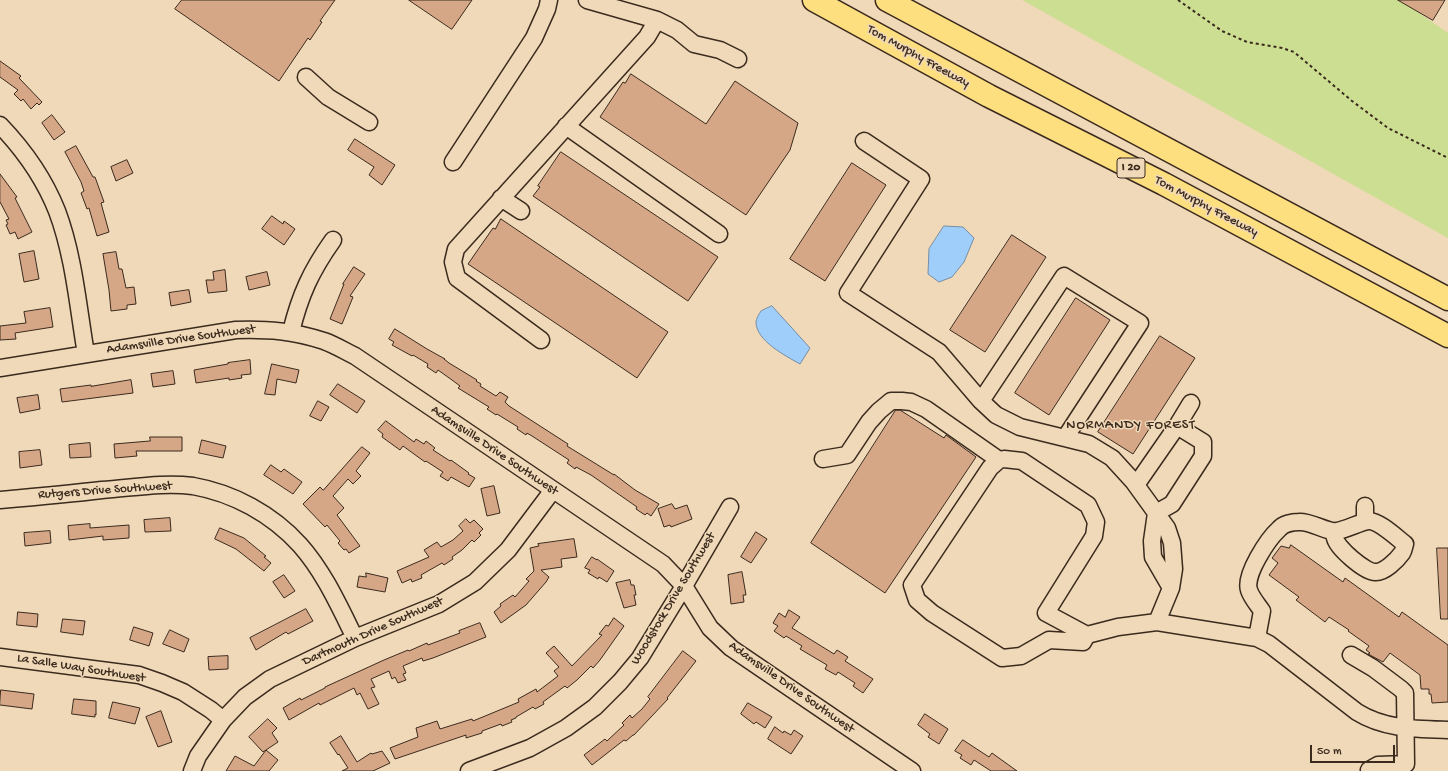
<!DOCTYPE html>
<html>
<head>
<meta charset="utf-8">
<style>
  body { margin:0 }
  #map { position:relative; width:1448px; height:771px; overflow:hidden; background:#efd9b8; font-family:"Gochi Hand",sans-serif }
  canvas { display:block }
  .scale { position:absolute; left:1310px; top:745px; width:85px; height:18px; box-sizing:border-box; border:2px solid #3b2a1e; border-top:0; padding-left:5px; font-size:12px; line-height:14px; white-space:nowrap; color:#3b2a1e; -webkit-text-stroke:3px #efd9b8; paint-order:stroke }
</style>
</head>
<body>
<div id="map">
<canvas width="1448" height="771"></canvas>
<div class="scale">50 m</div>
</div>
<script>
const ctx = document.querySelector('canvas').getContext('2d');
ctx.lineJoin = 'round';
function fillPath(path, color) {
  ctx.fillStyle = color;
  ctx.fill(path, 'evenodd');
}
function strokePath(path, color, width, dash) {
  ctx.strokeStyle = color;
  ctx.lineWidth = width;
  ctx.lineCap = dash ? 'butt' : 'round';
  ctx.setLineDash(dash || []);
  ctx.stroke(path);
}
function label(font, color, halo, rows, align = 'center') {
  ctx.font = font + ' "Gochi Hand",sans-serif';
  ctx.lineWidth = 3;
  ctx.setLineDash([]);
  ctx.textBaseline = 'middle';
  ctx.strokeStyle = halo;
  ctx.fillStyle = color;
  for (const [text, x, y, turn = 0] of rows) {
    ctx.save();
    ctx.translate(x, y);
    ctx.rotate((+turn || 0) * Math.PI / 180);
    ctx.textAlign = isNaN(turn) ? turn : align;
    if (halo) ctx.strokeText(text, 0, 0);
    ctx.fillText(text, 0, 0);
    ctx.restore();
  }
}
fillPath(new Path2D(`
  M1022 0H1400L1448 33V238Z`), '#ccde92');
const water = new Path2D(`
  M944 226 963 227 974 238 964 262 952 277 939 282 928 274 929 249Z
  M772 306 810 348 800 364C786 356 756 341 756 322 756 319 759 314 761 311Z`);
fillPath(water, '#9fcefa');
strokePath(water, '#778ca2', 1);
const building = new Path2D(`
  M182 0H335L320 21 322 22 310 40 308 38 279 81 175 9Z
  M409 0H472L452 29Z
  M1398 0H1445L1433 20Z
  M0 61 21 76 19 78 42 102 39 105 37 103 31 109 23 99 21 101 14 94 18 90 0 77Z
  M631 74 706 124 735 81 798 123 790 150 746 215 600 117 623 82 625 83Z
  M52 115 65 132 54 140 42 123Z
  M355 139 395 165 382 185 369 175 374 167 348 150Z
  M76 146 93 177H95L104 202 101 203 109 232 97 236 89 208 87 209 81 193 84 191 81 182 65 152Z
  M561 152 718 257 688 301 533 196 540 187 538 186Z
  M127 160 133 173 116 181 111 167Z
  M852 163 886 185 825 281 790 259Z
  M0 174 17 197 15 198 32 232 18 239 15 232 10 234 6 225 8 224 6 220 9 219 0 202Z
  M272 216 283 224 284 221 295 229 284 245 262 229Z
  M501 219 668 332 637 378 468 264 493 228 495 229Z
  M1012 235 1046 257 985 352 950 330Z
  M34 251 39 279 24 282 19 254Z
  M116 252 119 269H122L126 288 134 287 136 304 127 305V309L111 311 109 290 103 254Z
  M354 267 365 274 350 296 353 297 342 324 330 319 344 284H343Z
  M225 270 227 291 208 293 206 280H214L213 272Z
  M267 272 270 285 249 290 246 277Z
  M189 290 191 302 171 306 169 293Z
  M1076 298 1110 320 1049 415 1015 393Z
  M50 308 53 327 15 333 16 339 0 340V326L26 323 24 312Z
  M395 329 427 349 445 359H444L449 363 477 380 476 381 481 384 480 386 496 396 500 392 508 397 505 402 509 406 568 444 567 446 614 475V474L635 490 659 504 651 516 647 513 645 515 636 509 637 507 591 475 576 467 575 469 567 463 569 460 532 436 527 433 526 435 517 429 518 427 497 414 496 415 487 409 489 407 458 388 460 386 452 380 438 370 436 373 427 367 428 364 413 355 412 356 392 345 394 342 389 339Z
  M1160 336 1195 358 1133 454 1098 432Z
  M250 360 251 374 241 375 242 378 229 380V378L196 383 194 370 228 364V363Z
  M272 364 299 370 296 383 277 379 275 395 265 394Z
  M173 371 175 384 153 387 151 374Z
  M131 380 133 393 62 402 60 389 91 385V386Z
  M338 384 365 401 357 413 330 395Z
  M38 395 40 409 20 413 17 398Z
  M318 401 329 407 321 421 310 416Z
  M896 410H900L944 438 946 435 976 457 885 593 811 543Z
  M386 421 414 442 416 439 424 444 426 441 435 448 433 450 450 461 451 460 469 473 468 474 475 478 469 487 451 477 448 481 440 476 443 472 426 461 425 462 403 446 400 450 382 437 383 434 378 430Z
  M150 437H182V451H136L137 456 115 458 114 444 150 441Z
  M202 440 226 446 223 458 199 453Z
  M90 443 91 457 70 458 69 445Z
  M362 447 370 453 356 471 361 476 353 484 348 479 333 496 344 508 337 515 360 546 349 553 346 549 344 550 338 543 340 541 327 525 325 527 303 504 320 487 323 490Z
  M40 450 42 465 20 468 19 452Z
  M271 465 281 472 284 469 302 482 293 494 264 475Z
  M494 486 500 513 487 516 481 489Z
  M672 504 675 509 687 505 692 519 671 527 670 525 664 527 658 509Z
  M170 518 171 531 145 532 144 520Z
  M466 519 470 523 474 520 483 529 479 533 481 535 474 542 472 540 462 550 452 557 453 559 444 565 442 563 421 575 422 578 412 582 411 579 402 583 397 571 429 557 424 550 437 542 441 547 453 540 463 531 459 526Z
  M90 524V528L129 525V538L103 540V536L69 540 68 526Z
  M220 528 244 538 266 556 264 557 271 563 264 571 236 549 215 539Z
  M50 531 51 543 25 546 24 533Z
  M756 532 767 539 751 563 741 557Z
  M574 539 577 557 561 559 562 567 541 570 549 577 546 582 526 605 501 623 494 612 501 606 500 604 513 595 515 597 529 581 526 579 534 571 530 548 539 546 538 544Z
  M1291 545 1343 582 1345 578 1399 617 1402 612 1448 645V702L1432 703 1431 694H1429V689H1421L1420 675 1390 653 1383 662 1368 654 1370 653 1366 650 1369 646 1348 631 1349 630 1329 617 1325 622 1296 600 1299 597 1269 575 1278 563 1272 558 1281 546 1289 548Z
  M1437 548H1448V619H1441Z
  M592 557 597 560V559L614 571 607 582 599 577 598 579 588 573 590 570 585 568Z
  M742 572 746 595H743L744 602 731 604 728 575Z
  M366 573 388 578 385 592 357 587 359 576 366 577Z
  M284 575 295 591 284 598 273 582Z
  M630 580 631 585H634L636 595H634L636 605 624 608 616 583Z
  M306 609 313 621 288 634 286 632 256 650 250 638Z
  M789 610 800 617 792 628 834 654 837 650 848 657 845 661 873 679 863 693 853 686 855 683 838 672 836 675 825 669 827 665 800 649 802 646 786 636 784 638 774 631 778 626 773 623 779 613 785 617Z
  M18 612 38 614 37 627 17 625Z
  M614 618 624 626 600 660 593 668 591 666 577 680 567 688 565 686 543 702 544 704 535 709 533 707 516 717V718L511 720 512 722 502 726 501 724 482 731V733L466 738V735L395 759 390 748 418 737 416 728 437 721 440 729 472 719 473 721 519 702 518 699 536 689 537 692 558 676 554 671 559 667 546 653 554 646 572 666 602 635 599 634 606 625 608 626Z
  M63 619 85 621 83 635 61 632Z
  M480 623 486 637 433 658 423 661 422 658 403 666 406 673 403 674 406 680 398 683 395 677 392 679 389 671 371 679 375 687 371 688 379 704 368 709 360 693 357 695 354 688 320 705 319 703 289 720 283 708 300 698 301 700 325 688V687L384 660 408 650 409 651 427 643 428 645 460 633 459 631Z
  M134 627 153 633 149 646 130 640Z
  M170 630 189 639 184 652 163 644Z
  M683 651 696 661 667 698 668 699 634 735H633L626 741 624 740 592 765 584 755 605 739 607 741 624 725 622 723 630 715 632 718 642 709 650 699 648 697Z
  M228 656V669L209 670 208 657Z
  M1 690 34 694 32 709 0 705Z
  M74 699 96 701V715L95 714V717L72 714Z
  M113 702 140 708 135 724 109 718Z
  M748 703 772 717 765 728 756 722 754 724 741 714Z
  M161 711 172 742 158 747 146 717Z
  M925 714 948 729 939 744 928 737 930 734 918 725Z
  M268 719 277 728 272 733 278 742 266 750 278 760 269 771H226L235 756 254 766 266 750 263 752 249 737Z
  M775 727 783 733 784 731 791 735 794 730 803 736 791 754 768 739Z
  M341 736 357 762 371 753 372 754 382 751 390 763 373 771H342L348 768 339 754 338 755 330 743Z
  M963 740 989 757 992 753 1017 771H991L974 760 971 765 960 758 962 755 955 751Z`);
fillPath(building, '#d5a787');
strokePath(building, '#3b2a1e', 1);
const minor = new Path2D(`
  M587 0 657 20 677 30 694 44 720 50 738 59
  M306 77 328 97 369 122
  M0 125C24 150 44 178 57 211 74 256 78 307 86 354
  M566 126 719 234
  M864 141 921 179 848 293 939 352 981 401 996 415 1020 427 1089 444 1112 458 1133 481 1167 528 1172 543 1174 569 1171 588 1157 622
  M453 162 534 38 547 9 549 0
  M501 198 521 211
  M291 332C300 295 311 271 333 240
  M541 340 457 278 453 262 456 249 647 37 657 20
  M0 368 236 330C269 329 293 331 324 341 335 345 345 351 355 356L663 564 684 586 710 628 731 648 912 771
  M981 401 1064 276 1140 323 1065 438
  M1177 426 1191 403
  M823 459 847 455 869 422 879 411 891 401H902L911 402 926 409 999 460
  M1136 485 1177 426 1203 442V456L1172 504 1156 513
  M0 500C34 497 68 494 102 490 132 488 163 482 193 486 233 493 272 514 300 545 324 572 339 606 355 638
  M1365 506V521
  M1156 513 1152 541 1153 557 1171 588
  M1087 635 1083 642 1049 640 1021 656 1002 658 932 613 917 600 912 585 990 468 999 460 1004 459 1022 461 1088 505 1096 522 1094 536 1046 613 1087 635 1118 627 1157 622 1257 638 1269 644 1357 712C1384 729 1416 729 1448 730
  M1257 638 1262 611C1258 605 1251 597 1249 590 1244 575 1268 539 1279 529 1283 524 1292 522 1299 522 1311 521 1328 533 1337 531 1345 530 1363 521 1369 521 1379 521 1396 537 1405 544 1404 547 1404 550 1402 553 1397 560 1384 573 1375 572 1365 572 1337 548 1335 538 1334 536 1335 534 1335 532
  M1351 655 1373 668 1401 689 1405 693 1406 764 1378 765 1369 770
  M0 657 139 675 162 683 183 692 211 710 223 720
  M192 771 198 756 223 720 245 697 270 679 355 638 439 604 475 582 508 550 553 490
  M469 771 530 748 566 728 595 707 620 682 640 658 684 586 730 507`);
const highway = new Path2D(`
  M814 0 989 96 1164 184 1448 336
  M887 0 1448 299`);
strokePath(minor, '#3b2a1e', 19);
strokePath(highway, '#3b2a1e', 25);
strokePath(new Path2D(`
  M1178 0 1222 31 1247 42 1282 48 1294 52 1352 101 1388 128 1448 158`), '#3b2a1e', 2, [3, 3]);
strokePath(minor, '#efd9b8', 16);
strokePath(highway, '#fddf80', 22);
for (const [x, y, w] of [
  [1131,168,28]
]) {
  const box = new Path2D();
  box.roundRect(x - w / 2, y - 10, w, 20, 3);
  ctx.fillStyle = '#efd9b8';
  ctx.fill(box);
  strokePath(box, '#3b2a1e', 1);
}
label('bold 12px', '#3b2a1e', null, [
  ["I 20",1131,168]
]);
label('13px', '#3b2a1e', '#efd9b8', [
  ["Tom Murphy Freeway",918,57,29],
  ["Tom Murphy Freeway",1206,207,28],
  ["Adamsville Drive Southwest",181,340,-8],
  ["Adamsville Drive Southwest",494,451,34],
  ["Rutgers Drive Southwest",105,491,-4],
  ["Woodstock Drive Southwest",674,599,-59],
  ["Dartmouth Drive Southwest",373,632,-24],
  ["La Salle Way Southwest",81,669,9],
  ["Adamsville Drive Southwest",791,688,35]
]);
ctx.letterSpacing = '1px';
label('14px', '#3b2a1e', '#efd9b8', [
  ["NORMANDY FOREST",1131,426]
]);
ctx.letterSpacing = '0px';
</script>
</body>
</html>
